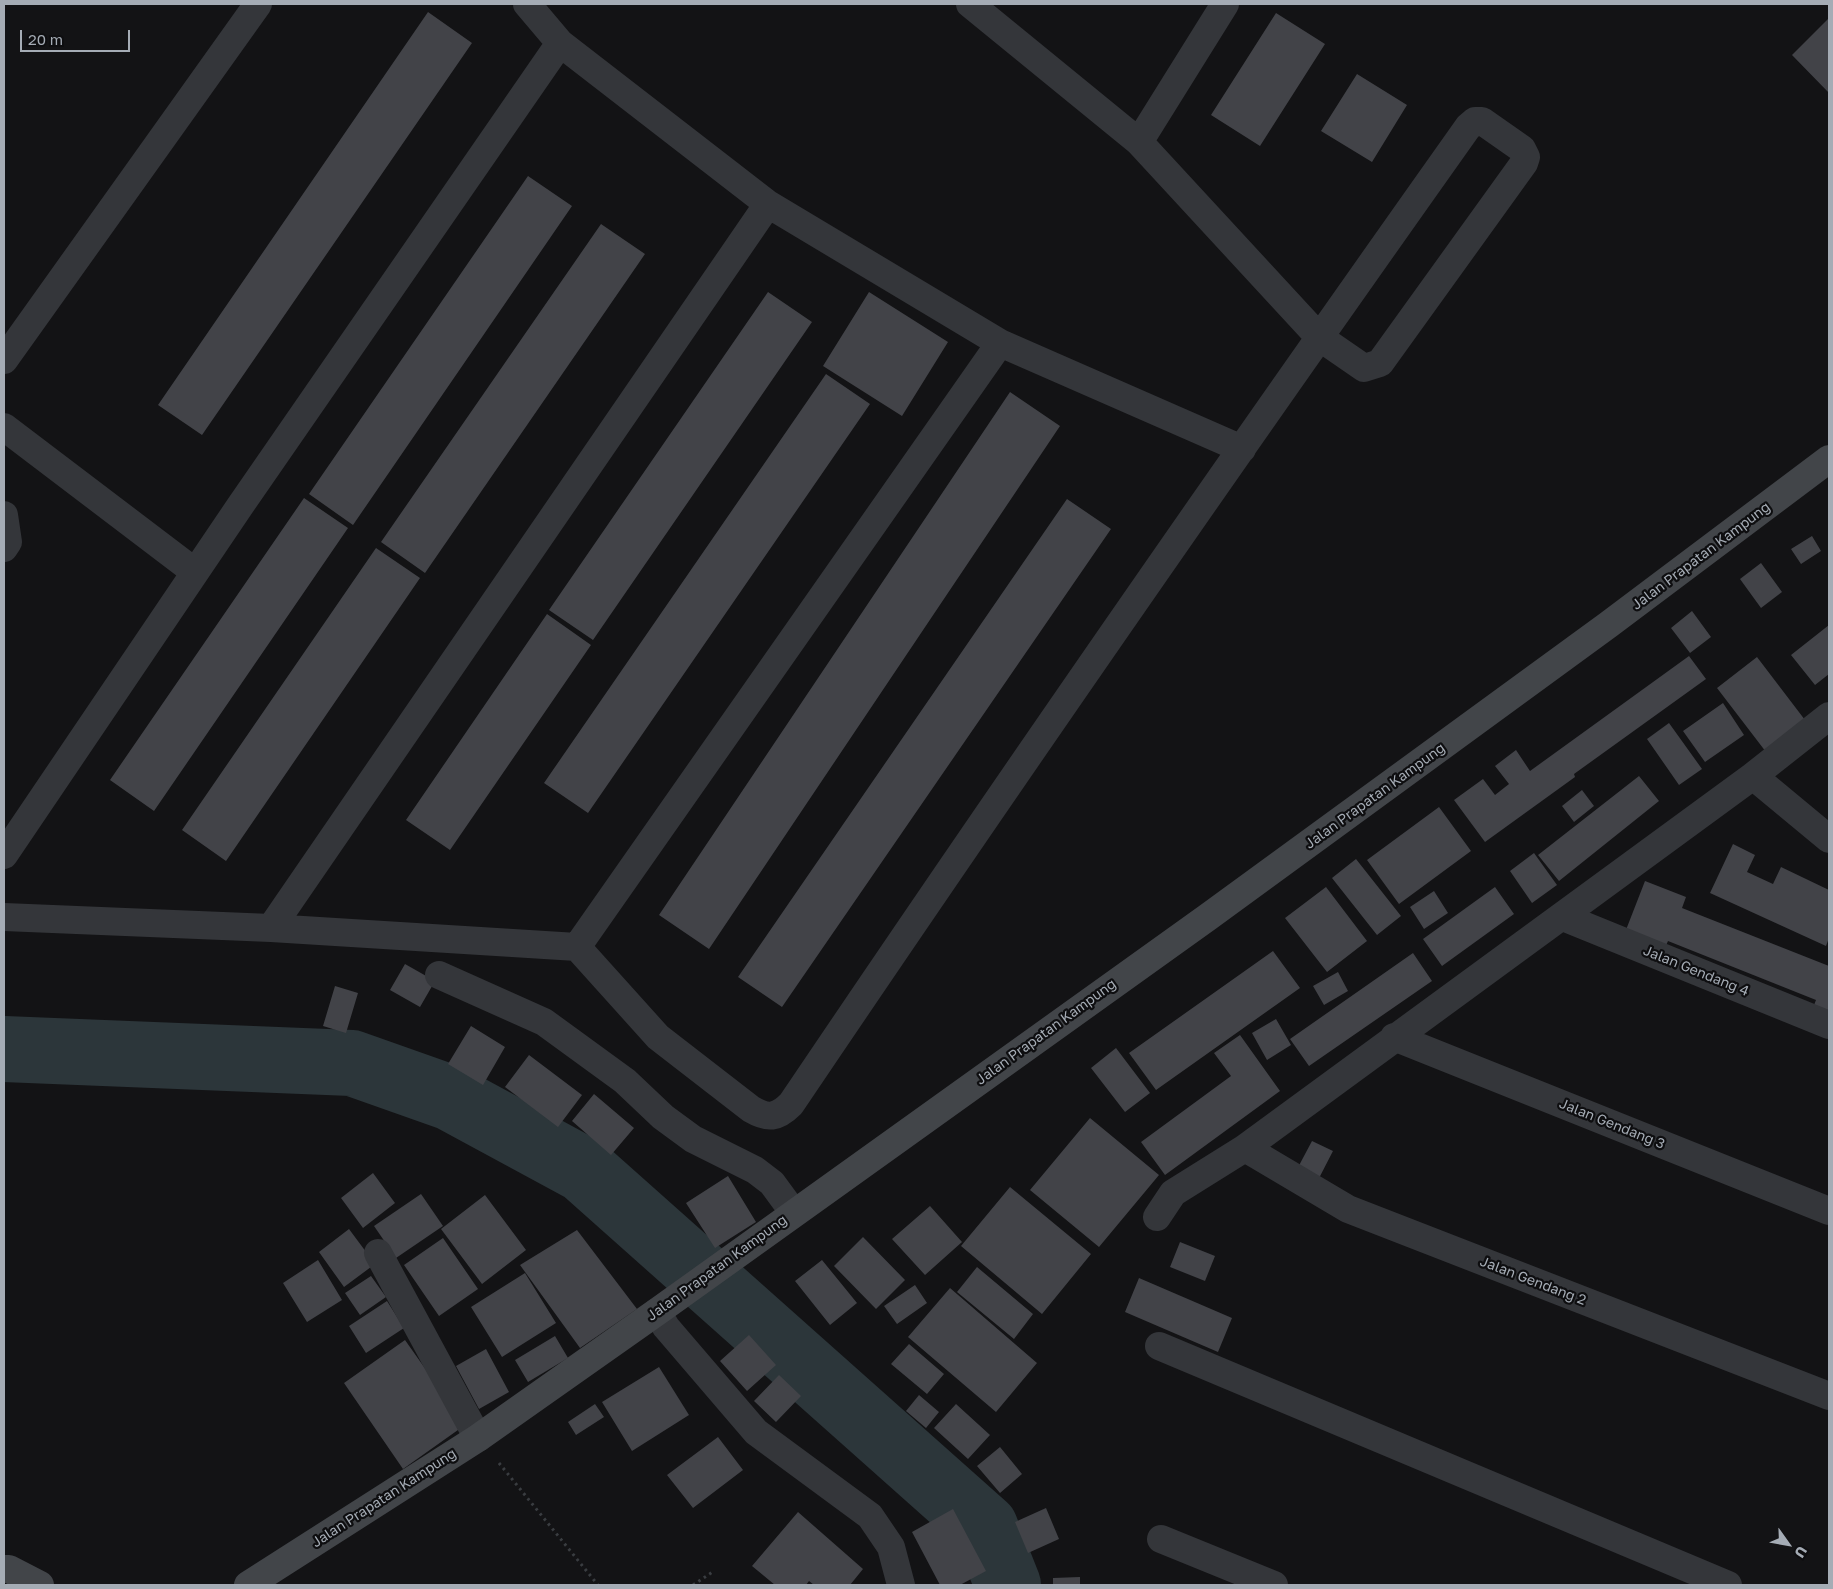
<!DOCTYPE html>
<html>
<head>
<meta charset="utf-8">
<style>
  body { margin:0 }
  #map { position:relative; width:1833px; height:1589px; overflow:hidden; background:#131315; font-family:"Golos Text",sans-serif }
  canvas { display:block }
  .frame { position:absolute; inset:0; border:5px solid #a5acb5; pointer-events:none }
  .north { position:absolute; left:1763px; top:1519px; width:50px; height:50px; -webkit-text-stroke:4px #0e0e10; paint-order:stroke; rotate:122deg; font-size:14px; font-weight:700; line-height:20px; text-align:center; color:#a5acb5 }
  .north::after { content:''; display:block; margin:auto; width:18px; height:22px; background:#a5acb5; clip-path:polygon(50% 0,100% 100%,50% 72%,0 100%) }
  .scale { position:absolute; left:20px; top:30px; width:110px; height:22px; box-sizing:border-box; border:2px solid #a5acb5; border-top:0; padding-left:6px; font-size:15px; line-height:18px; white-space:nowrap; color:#a5acb5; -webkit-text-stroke:4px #0e0e10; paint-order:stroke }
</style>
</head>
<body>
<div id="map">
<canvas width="1833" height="1589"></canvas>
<div class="frame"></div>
<div class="north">U</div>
<div class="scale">20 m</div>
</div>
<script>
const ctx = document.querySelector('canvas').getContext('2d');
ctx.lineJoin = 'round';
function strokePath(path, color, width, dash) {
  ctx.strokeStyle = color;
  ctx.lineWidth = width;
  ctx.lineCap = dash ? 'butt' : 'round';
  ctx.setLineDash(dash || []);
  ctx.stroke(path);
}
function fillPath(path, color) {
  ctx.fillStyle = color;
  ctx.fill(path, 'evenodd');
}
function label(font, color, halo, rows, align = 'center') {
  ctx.font = font + ' "Golos Text",sans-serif';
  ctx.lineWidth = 4.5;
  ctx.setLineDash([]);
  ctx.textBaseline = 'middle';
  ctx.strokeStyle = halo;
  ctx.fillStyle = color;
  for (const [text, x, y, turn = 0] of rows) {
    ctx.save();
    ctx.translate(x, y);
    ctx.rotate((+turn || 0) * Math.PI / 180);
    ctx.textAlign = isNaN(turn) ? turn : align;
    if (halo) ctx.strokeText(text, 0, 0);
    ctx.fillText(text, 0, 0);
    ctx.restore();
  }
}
strokePath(new Path2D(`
  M4 1049 352 1063 451 1098 584 1170 985 1527 1008 1585`), '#2c363a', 66);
fillPath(new Path2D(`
  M428 12 472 43 202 435 158 405Z
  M1276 13 1325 44 1260 146 1211 115Z
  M1829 18V93L1792 55Z
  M1357 74 1407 105 1372 162 1321 131Z
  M528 176 572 206 353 525 309 494Z
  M601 224 645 254 425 573 381 542Z
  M768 292 812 322 593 640 549 610Z
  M869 292 948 342 902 416 823 366Z
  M826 374 870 404 588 813 544 783Z
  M1010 392 1060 426 709 949 659 915Z
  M304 498 348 528 154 811 110 780Z
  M1067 499 1111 529 782 1007 738 977Z
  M1812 536 1821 551 1801 564 1791 549Z
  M376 548 420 578 226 861 182 830Z
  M1761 563 1782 592 1761 608 1740 579Z
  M1692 611 1711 637 1690 653 1671 628Z
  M547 614 591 645 450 850 406 820Z
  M1829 625V674L1815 685 1791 655Z
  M1689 656 1706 679 1574 774 1575 777 1485 842 1454 800 1483 779 1495 795 1509 784 1495 766 1516 750 1530 771Z
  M1757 657 1805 720 1766 752 1717 688Z
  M1723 703 1744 735 1705 762 1683 731Z
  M1669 723 1702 769 1679 785 1647 739Z
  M1639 776 1659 801 1559 881 1538 855Z
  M1582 790 1594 806 1574 822 1562 806Z
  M1439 807 1471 851 1399 904 1367 860Z
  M1733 844 1755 855 1747 872 1773 884 1781 867 1829 890V938L1826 946 1710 893Z
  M1534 853 1557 885 1532 903 1510 871Z
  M1356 859 1401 916 1377 935 1332 878Z
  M1645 881 1686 897 1682 908 1829 966V1020L1810 1015 1816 1000 1668 941 1664 950 1624 935Z
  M1326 887 1367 941 1327 972 1285 918Z
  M1495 887 1514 914 1442 966 1423 939Z
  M1434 891 1448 913 1424 929 1410 907Z
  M1273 951 1300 988 1156 1090 1129 1053Z
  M1413 953 1432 981 1309 1066 1290 1039Z
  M405 964 435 981 420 1007 390 990Z
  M1338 972 1348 991 1324 1005 1313 986Z
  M335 986 358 993 346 1033 323 1026Z
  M1276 1019 1291 1045 1267 1060 1252 1033Z
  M471 1026 505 1047 483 1085 448 1064Z
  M1240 1035 1280 1091 1165 1175 1141 1142 1231 1076 1214 1053Z
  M1116 1048 1150 1093 1125 1112 1091 1068Z
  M529 1055 582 1095 558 1127 505 1087Z
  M594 1094 634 1128 611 1155 572 1121Z
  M1090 1118 1159 1175 1099 1247 1030 1190Z
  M1312 1141 1333 1151 1316 1184 1295 1173Z
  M373 1173 395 1203 363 1228 341 1198Z
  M728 1176 756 1222 715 1248 686 1203Z
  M1010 1187 1091 1254 1042 1314 961 1246Z
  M421 1194 443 1226 396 1258 374 1226Z
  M485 1195 526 1250 482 1284 441 1229Z
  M930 1206 962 1242 925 1275 892 1239Z
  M349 1229 375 1264 344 1287 319 1252Z
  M577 1230 637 1309 580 1348 520 1265Z
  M863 1237 905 1280 876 1309 834 1266Z
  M443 1238 478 1289 439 1316 404 1265Z
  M1180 1242 1215 1256 1205 1281 1170 1267Z
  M318 1260 342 1300 307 1322 283 1283Z
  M822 1260 857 1303 830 1325 795 1281Z
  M977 1267 1033 1314 1014 1339 957 1292Z
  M525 1273 556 1323 502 1357 471 1307Z
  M371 1276 386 1297 360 1315 345 1293Z
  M1139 1278 1232 1318 1218 1352 1125 1312Z
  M915 1285 927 1303 897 1324 884 1306Z
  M950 1288 1037 1363 996 1412 908 1337Z
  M387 1301 404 1328 366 1353 349 1326Z
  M749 1335 776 1365 747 1391 720 1361Z
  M555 1336 568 1358 528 1382 515 1360Z
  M405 1340 465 1425 403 1469 344 1383Z
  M909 1344 944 1374 927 1394 891 1364Z
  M486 1349 509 1392 479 1409 456 1366Z
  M659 1367 689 1415 632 1451 602 1402Z
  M779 1375 801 1396 776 1422 754 1401Z
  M919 1395 939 1412 926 1428 906 1411Z
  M595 1404 604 1417 576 1435 568 1422Z
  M956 1404 990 1435 968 1459 934 1428Z
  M718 1437 743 1470 693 1508 667 1475Z
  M1000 1447 1022 1474 1000 1493 977 1466Z
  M1046 1508 1059 1539 1028 1553 1015 1522Z
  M953 1509 986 1571 960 1585H940L912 1532Z
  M798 1512 863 1569 850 1585H814L809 1581 806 1585H775L752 1566Z
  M1080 1577V1585H1053V1578Z`), '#424348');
strokePath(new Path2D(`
  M499 1463 598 1585
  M693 1585 714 1571`), '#3a3d41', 3, [2.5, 4]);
strokePath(new Path2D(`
  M527 4 560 43 768 204 1000 343 1242 449
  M1139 142 1225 4
  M4 360 258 4
  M4 427 195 572
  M4 515 8 542 4 548
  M1829 716 1753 776 1829 839
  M4 855 240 506 560 43
  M4 917 271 928 577 947 658 1037 751 1109C768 1119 777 1118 791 1104 1013 775 1239 450 1468 127L1475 121H1482L1522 149 1526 157 1524 163 1380 363 1364 368 1319 337 1139 142 970 4
  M1563 917 1829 1025
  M271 928 768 204
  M577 947 1000 343
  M439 975 544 1022 625 1081 663 1117 693 1139 755 1170 772 1183 794 1213
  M1394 1037 1829 1211
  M1245 1148 1348 1209 1829 1396
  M1157 1217 1173 1193 1245 1148 1753 776
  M378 1253 478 1438
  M657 1312 666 1327 756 1432 870 1516 891 1547 901 1585
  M1159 1346 1728 1585
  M1161 1539 1274 1585`), '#34363a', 28);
strokePath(new Path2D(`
  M4 1569H9L40 1585
  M248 1585 478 1438 661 1309 1208 917 1608 625 1829 459`), '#424549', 28);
label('14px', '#a5acb5', '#0e0e10', [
  ["Jalan Prapatan Kampung",1701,556,-37],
  ["Jalan Prapatan Kampung",1375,796,-36],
  ["Jalan Gendang 4",1696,971,22],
  ["Jalan Prapatan Kampung",1046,1032,-36],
  ["Jalan Gendang 3",1612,1124,22],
  ["Jalan Prapatan Kampung",717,1268,-36],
  ["Jalan Gendang 2",1533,1281,21],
  ["Jalan Prapatan Kampung",384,1498,-33]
]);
</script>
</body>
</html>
